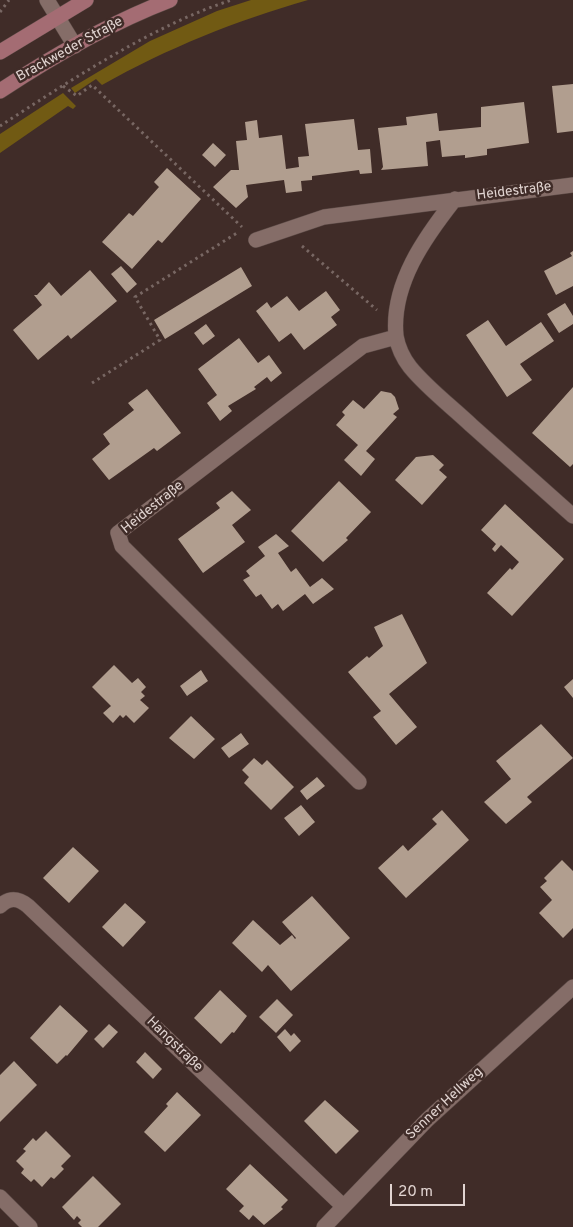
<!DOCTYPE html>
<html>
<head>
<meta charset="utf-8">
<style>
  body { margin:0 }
  #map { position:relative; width:573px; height:1227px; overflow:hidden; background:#402c28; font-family:Overpass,sans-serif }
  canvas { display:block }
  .scale { position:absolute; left:390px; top:1184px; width:75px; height:22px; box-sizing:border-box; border:2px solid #e1d4d1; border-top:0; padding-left:6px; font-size:15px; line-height:18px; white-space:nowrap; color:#e1d4d1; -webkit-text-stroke:4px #402c28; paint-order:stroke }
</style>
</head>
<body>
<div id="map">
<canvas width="573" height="1227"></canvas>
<div class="scale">20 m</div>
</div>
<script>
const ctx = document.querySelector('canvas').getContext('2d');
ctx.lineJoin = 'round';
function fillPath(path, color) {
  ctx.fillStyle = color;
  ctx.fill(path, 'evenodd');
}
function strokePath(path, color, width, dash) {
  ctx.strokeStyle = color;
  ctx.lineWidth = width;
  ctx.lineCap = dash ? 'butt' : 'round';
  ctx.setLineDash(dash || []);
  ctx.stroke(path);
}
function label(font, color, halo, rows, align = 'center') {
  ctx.font = font + ' Overpass,sans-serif';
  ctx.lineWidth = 5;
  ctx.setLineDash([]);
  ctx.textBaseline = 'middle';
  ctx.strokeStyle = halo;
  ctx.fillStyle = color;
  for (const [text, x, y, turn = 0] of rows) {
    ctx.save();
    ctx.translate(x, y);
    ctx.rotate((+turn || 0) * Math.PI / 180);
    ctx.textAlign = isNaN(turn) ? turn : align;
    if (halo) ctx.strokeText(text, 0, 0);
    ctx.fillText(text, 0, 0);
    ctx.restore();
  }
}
fillPath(new Path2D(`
  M251 0H308C235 21 168 48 102 85L96 79 75 93 71 88 150 41 217 11Z
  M63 93 76 106 73 109 68 106 0 153V134Z`), '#715a13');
fillPath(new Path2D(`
  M573 84V131L557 133 552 86Z
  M524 102 529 143 487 149V155L465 158V155L442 157 440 140 426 142 428 166 381 170 383 167 378 128 407 125 406 117 437 113 439 131 481 127V107Z
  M354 119 358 150 370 149 372 173 360 174 359 170 312 176V180L301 181 302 191 286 193 284 180 246 185 248 197 236 208 213 187 231 170H239L236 141 247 140 245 122 257 120 259 138 282 135 286 169 299 167 298 157 309 156 305 124Z
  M213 143 226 155 215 167 202 155Z
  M167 168 201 199 162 243 158 240 132 269 102 242 129 213 133 216 159 187 154 182Z
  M573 251V286L556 295 544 271 572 256 570 253Z
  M121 266 137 284 127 293 111 274Z
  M241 267 252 286 165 339 154 320Z
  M90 270 117 301 71 339 68 335 38 360 13 330 42 305 34 295H37L49 282 61 296Z
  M326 291 340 310 331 317 337 325 304 350 291 333 279 342 256 311 267 302 271 308 287 296 299 311Z
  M565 303 573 316V324L559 333 547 314Z
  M488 320 506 346 541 322 554 341 520 364 532 380 507 397 466 335Z
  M206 324 215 336 203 345 194 333Z
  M239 338 258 363 269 355 282 373 271 382 267 377 254 387 256 389 228 406 232 411 220 421 207 403 217 395 198 369Z
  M573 387V464L570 467 532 433Z
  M147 389 181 433 157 451 154 448 109 480 92 459 110 444 103 434 134 410 128 403Z
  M381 391 391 393 395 397 399 409 393 414 397 417 366 451 375 459 361 476 344 460 358 445 336 425 345 415 342 412 353 400 364 409Z
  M433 455 444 465 439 470 447 477 422 505 395 480 416 457Z
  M339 481 371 512 346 538 348 540 323 562 291 531Z
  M232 491 251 510 232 525 245 542 203 573 178 539 220 508 216 503Z
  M505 504 564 559 512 616 487 593 510 568 512 570 519 562 501 545 495 552 492 549 496 544 481 530Z
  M276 534 289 546 278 553 291 572 296 568 310 587 322 578 334 589 313 604 305 594 283 611 278 604 272 609 261 594 256 597 243 580 250 576 246 571 265 556 258 547Z
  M402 614 427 663 389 694 417 727 396 745 373 717 381 711 348 672 367 656 369 658 383 646 374 627Z
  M114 665 132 683 138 678 146 687 141 692 145 696 140 700 149 708 134 723 126 715 123 718 120 715 113 723 103 713 111 706 92 687Z
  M201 670 208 681 187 696 180 686Z
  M573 679V698L564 687Z
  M191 716 215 739 194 759 169 738Z
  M541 724 573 758 527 797 532 802 506 824 484 802 511 779 496 761Z
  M241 733 249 744 229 758 221 748Z
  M254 758 262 765 267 760 294 787 271 810 244 783 249 777 242 770Z
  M317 777 325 786 307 800 300 791Z
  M301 805 315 822 299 836 284 818Z
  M442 810 469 840 406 898 378 868 403 845 408 851 437 824 432 819Z
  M73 847 99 871 69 903 43 878Z
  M562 860 573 871V928L563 938 539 913 552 900 540 887 547 881 544 878Z
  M312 896 350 938 291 991 268 965 262 972 232 943 253 920 280 945 292 935 295 939 296 938 282 922Z
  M125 903 146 922 123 947 102 927Z
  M220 990 247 1016 234 1033 232 1032 221 1044 194 1018Z
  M277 999 293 1015 276 1033 259 1017Z
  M60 1005 88 1031 67 1056 66 1055 57 1064 30 1038Z
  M109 1024 118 1032 103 1048 94 1039Z
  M285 1029 291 1036 294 1033 301 1041 290 1052 277 1037Z
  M145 1052 162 1069 153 1079 136 1062Z
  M14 1061 37 1085 0 1122V1075Z
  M177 1092 201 1115 165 1152 144 1132 168 1106 166 1104Z
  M325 1100 359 1131 336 1154 304 1121Z
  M46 1131 71 1156 61 1166 64 1169 54 1179 51 1177 42 1187 34 1179 31 1182 21 1173 24 1169 16 1161 26 1151 23 1149 33 1138 36 1141Z
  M250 1164 288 1200 281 1207 283 1209 264 1225 253 1215 249 1220 239 1211 244 1206 226 1189Z
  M93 1176 121 1204 98 1227H82L78 1223 81 1220 77 1216 74 1220 62 1207Z`), '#b19e8f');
const street = new Path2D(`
  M47 0 75 46
  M455 199C425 237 391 284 396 336 398 347 403 358 410 367 427 388 451 406 471 425 505 455 539 486 573 516
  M256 240 324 217 573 185
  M359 782 122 546 118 533 363 346 396 337
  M0 906C10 897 18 898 28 906L343 1206
  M0 1197 30 1227
  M324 1227 427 1120 573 987`);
const secondary = new Path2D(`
  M0 52 86 0
  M0 91C53 56 110 23 170 0`);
strokePath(street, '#5b4a46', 16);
strokePath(secondary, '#5b4a46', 16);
strokePath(new Path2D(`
  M0 12 9 0
  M63 86 77 96 92 85 242 227
  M0 126C68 82 155 24 232 0
  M302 246 377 310
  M92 383 160 340 135 297 237 233`), '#786763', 3, [2.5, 4]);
strokePath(street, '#856d68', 15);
strokePath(secondary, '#a46c73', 15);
label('14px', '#e1d4d1', '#402c28', [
  ["Brackweder Straße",70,50,-29],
  ["Heidestraße",514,192,-7],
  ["Heidestraße",153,508,-39],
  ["Hangstraße",174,1045,44],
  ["Senner Hellweg",445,1104,-43]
]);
</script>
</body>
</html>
